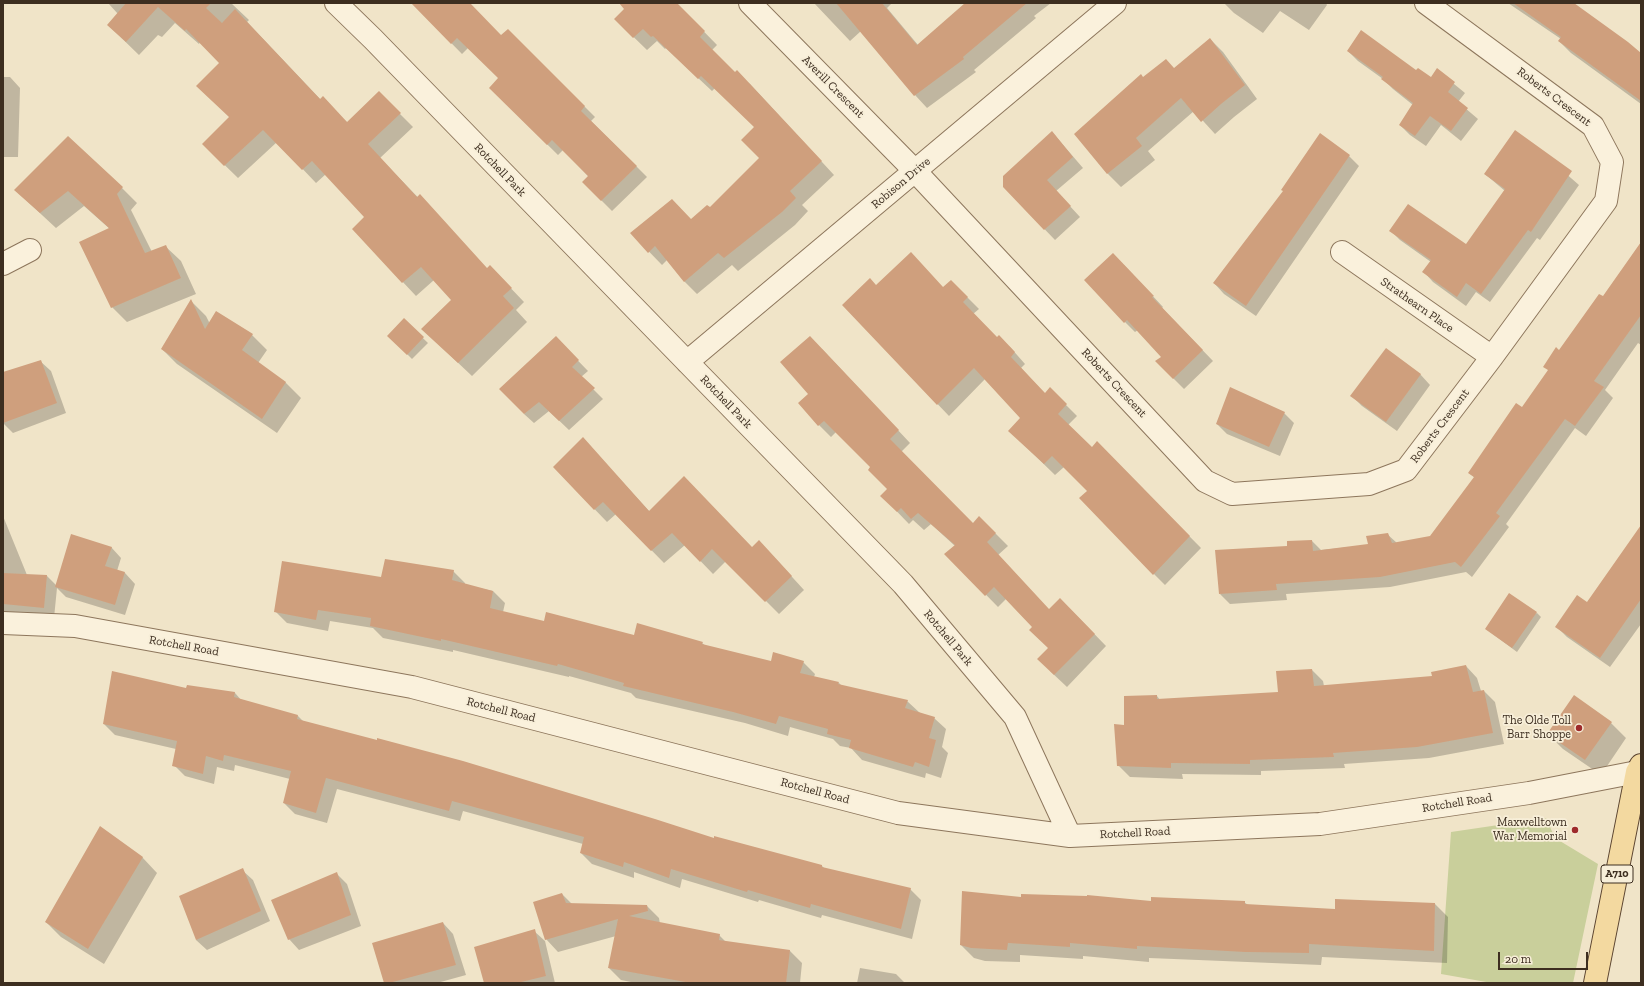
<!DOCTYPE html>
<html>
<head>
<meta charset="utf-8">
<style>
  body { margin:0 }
  #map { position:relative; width:1644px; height:986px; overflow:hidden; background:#f0e4c8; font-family:"Zilla Slab",serif }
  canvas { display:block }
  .frame { position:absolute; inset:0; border:4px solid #3d2e20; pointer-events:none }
  .scale { position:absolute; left:1498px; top:952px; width:90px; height:18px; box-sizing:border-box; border:2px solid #3d2e20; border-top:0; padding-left:5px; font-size:12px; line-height:14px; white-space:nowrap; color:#3d2e20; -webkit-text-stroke:3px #f7eed8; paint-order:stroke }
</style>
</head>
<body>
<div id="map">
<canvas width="1644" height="986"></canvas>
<div class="frame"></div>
<div class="scale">20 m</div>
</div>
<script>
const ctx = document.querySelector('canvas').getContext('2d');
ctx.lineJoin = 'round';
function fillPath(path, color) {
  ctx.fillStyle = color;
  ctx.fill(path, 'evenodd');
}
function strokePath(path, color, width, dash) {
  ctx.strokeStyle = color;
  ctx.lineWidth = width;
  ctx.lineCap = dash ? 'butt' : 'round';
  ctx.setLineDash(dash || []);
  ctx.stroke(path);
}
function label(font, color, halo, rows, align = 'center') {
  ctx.font = font + ' "Zilla Slab",serif';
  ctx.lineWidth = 3.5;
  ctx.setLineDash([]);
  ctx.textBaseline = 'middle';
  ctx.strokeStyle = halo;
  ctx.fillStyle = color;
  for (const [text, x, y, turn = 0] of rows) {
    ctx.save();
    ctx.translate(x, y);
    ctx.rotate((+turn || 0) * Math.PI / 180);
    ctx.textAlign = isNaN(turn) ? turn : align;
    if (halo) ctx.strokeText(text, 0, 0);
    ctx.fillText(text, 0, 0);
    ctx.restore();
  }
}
fillPath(new Path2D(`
  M1546 818 1555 838 1598 864 1573 983H1492L1441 974 1451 832Z`), '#c9cf9b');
fillPath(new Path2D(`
  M108 3H231L249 20 247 22 321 100 348 123 379 93 413 127 380 158 487 269 503 280 524 302 516 310 527 322 472 376 436 342 452 300 434 280 416 296 353 229 365 217 326 174 316 183 277 142 238 178 203 144 230 117 221 63 200 42 199 44 175 23 162 37 158 35 139 55 108 25 118 14Z
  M412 3H469L501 37 508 30 595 117 591 121 647 177 612 211 583 182 589 177 563 150 558 155 490 88 500 78 468 48 462 54Z
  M620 3H676L717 45 712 50 735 73 750 84 834 175 802 205 808 211 795 225 738 271 732 265 697 294 684 281 667 260 662 265 631 233 691 220 710 208 761 158 755 127 715 88 712 91 666 48 665 49 657 41 647 50 615 19 626 8Z
  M814 3H892L887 8 918 45 967 3H1051L1034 16 1036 18 974 70 976 72 927 108 915 95 861 31 850 41Z
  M1224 3H1326L1327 5 1309 30 1280 11 1263 33 1234 13Z
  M1508 3H1572L1641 54V104L1571 53 1559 41 1561 39Z
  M1210 39 1223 52 1257 99 1234 117 1215 134 1194 111 1148 151 1155 160 1121 187 1108 174 1075 134 1144 78 1175 69Z
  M1348 51 1417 71 1431 79 1437 70 1465 93 1458 102 1478 119 1461 141 1441 125 1426 146 1410 135 1400 125 1413 105 1393 89 1383 79 1358 61Z
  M3 77H10L20 88 18 157H3Z
  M1052 132 1083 168 1056 191 1080 217 1055 240 1004 187Z
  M1349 156 1359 166 1256 316 1224 294 1214 283 1284 191Z
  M1556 165 1579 185 1540 240 1537 238 1490 302 1476 292 1466 306 1433 282 1424 272 1431 262 1400 240 1390 230 1466 245 1505 191 1485 174Z
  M122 188 137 203 131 210 152 252 165 246 181 261 196 294 127 322 112 307 110 229 84 206 56 228 15 190Z
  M1641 243V345L1638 343 1605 390 1613 398 1586 436 1575 428 1506 524 1509 527 1472 577 1466 572 1390 587 1286 594 1287 600 1230 604 1220 594 1288 547 1312 541 1321 550 1369 545 1387 534 1397 543 1431 537 1475 478 1469 473 1522 408 1549 371 1560 351 1603 297Z
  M1124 265 1163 307 1162 308 1213 361 1184 389 1157 362 1163 357 1138 330 1135 332 1125 322Z
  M951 281 979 309 973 314 997 338 1010 347 1025 364 1021 368 1045 394 1050 389 1077 416 1068 425 1092 448 1097 443 1201 548 1165 585 1154 574 1088 491 1064 467 1055 475 1021 442 1022 418 986 378 949 416 843 305 877 286 944 288Z
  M191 301 206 316 210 324 252 335 267 350 258 363 285 382 301 398 277 433 177 364 162 349Z
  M404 320 428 343 412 359 389 336Z
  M556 338 588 371 581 377 603 399 569 430 549 411 534 423 524 414Z
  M822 349 910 443 901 452 973 524 980 518 1008 546 998 555 1049 610 1072 611 1106 646 1067 687 1050 671 1049 648 1033 627 1006 599 998 607 946 554 955 546 931 524 924 530 913 520 909 524 882 496 888 489 871 467 836 432 831 437 819 425 810 394Z
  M40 361 51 371 66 413 13 433 3 423V373Z
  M1420 374 1430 385 1397 431 1362 406 1352 396Z
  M1284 413 1294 423 1280 456 1227 434 1217 424Z
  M583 439 650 512 772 555 804 590 779 614 726 561 713 574 685 545 664 563 616 514 607 522 554 467Z
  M3 516 27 575 47 576 56 585 111 547 121 558 117 571 125 573 135 584 125 615 66 597 57 588 54 618 3 613Z
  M1641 527V624L1610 667 1567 637 1557 627 1587 603Z
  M453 571 465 583V585L493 591 505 603 503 612 545 622 635 636 702 643 706 646 772 662H803L815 674 814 677 839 683 842 686 907 701 920 713 934 718 946 729 942 747 948 753 941 778 926 773 925 778 862 760 851 748 840 746 833 739 790 727 788 736 745 723 636 698 631 693 569 676V677L453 650V652L383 638 373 628 330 621 328 631 287 623 275 611 382 578Z
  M1537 613 1541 617 1517 652 1486 629Z
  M1466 666 1477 678 1481 691H1484L1495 702 1504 744 1429 758 1344 764 1345 768 1261 771V775L1182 774 1183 779 1130 777 1118 765 1125 726 1157 696 1160 700 1279 693 1312 670 1323 681 1324 686 1433 677Z
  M187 689 235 693 242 701 298 716 304 722 714 839 822 866 825 869 910 889 921 900 912 939 822 915 821 918 759 900 758 902 682 879 680 888 634 872V878L592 864 581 853 583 844 463 811 460 821 337 789 327 823 295 814 284 803 290 779 235 765 234 771 217 767 214 784 185 776 174 765 176 749 115 735 104 724Z
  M1611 723 1626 738 1601 775 1563 749 1548 734Z
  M142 857 157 873 104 964 61 937 46 922Z
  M242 870 253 880 270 921 207 950 196 940Z
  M337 874 347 884 361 926 299 950 289 939Z
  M562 894 572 904 647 906 659 918 660 924 719 935 726 942 790 951 802 963 800 983H636L621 980 609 968 616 936 558 952 546 939Z
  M1022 898 1152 903 1244 902 1248 905 1336 910 1435 904 1448 917 1447 963 1322 957 1321 965 1149 958V962L1083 956V959L1020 955V962L985 961 974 958 961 945Z
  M443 923 453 934 466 975 437 983H385Z
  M534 931 545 941 555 983H485Z
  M860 968 896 974 905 983H857Z`), '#0003');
fillPath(new Path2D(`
  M126 3H211L206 8 222 23 235 9 320 99 323 96 347 122 379 91 401 113 368 144 417 197 420 194 487 268 490 265 512 288 503 296 514 308 458 363 421 329 451 300 421 267 402 283 352 229 364 217 312 161 302 170 263 130 224 166 202 144 229 117 196 86 219 63 186 29 185 31 158 7 126 42 107 25Z
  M411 3H470L501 35 508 29 585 106 581 111 637 166 601 201 582 182 588 176 552 140 547 145 489 88 498 78 457 38 451 44Z
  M619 3H677L705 31 700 37 735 72 737 70 822 161 790 191 796 198 782 212 724 258 718 253 684 282 655 246 648 253 630 233 672 199 691 219 707 205 710 207 759 158 741 140 754 127 701 76 698 79 653 36 651 37 643 29 633 38 614 19 624 9Z
  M836 3H882L917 45 965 3H1027L963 57 964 59 914 96Z
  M1513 3H1574L1628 42 1641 53V101L1558 41 1561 37Z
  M1361 30 1416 70 1418 68 1431 77 1437 68 1455 82 1448 92 1468 108 1451 131 1430 116 1415 136 1399 125 1413 103 1381 79 1383 77 1347 51Z
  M1210 38 1245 85 1221 104 1201 122 1181 98 1136 138 1142 146 1107 174 1074 134 1141 74 1143 77 1166 59 1174 68Z
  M1515 130 1572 171 1531 232 1528 230 1481 294 1466 283 1457 297 1422 272 1431 260 1389 231 1408 204 1466 244 1505 189 1484 174Z
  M1052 131 1073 157 1047 180 1071 206 1044 230 1003 187V176Z
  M1320 133 1350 155 1246 306 1213 283 1283 191 1281 190Z
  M68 136 123 187 117 194 145 253 166 245 181 278 111 308 79 242 109 228 68 191 40 213 14 190Z
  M1641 242V315L1594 381 1604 387 1575 426 1565 419 1496 513 1500 516 1461 567 1455 562 1380 577 1276 584 1277 590 1219 594 1215 550 1287 546V541L1312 540 1313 551 1368 544 1366 536 1388 533 1392 543 1430 536 1474 477 1468 473 1516 403 1522 407 1548 370 1543 367 1556 347 1559 350 1599 294 1603 296Z
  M911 252 943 287 951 280 968 297 963 302 997 337 999 335 1015 352 1011 357 1045 393 1050 387 1067 404 1058 414 1092 447 1097 441 1190 536 1153 575 1079 498 1087 491 1052 456 1044 464 1008 431 1020 418 974 368 937 405 842 305 870 278 876 285Z
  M1113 253 1154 296 1152 297 1203 350 1173 379 1155 361 1161 357 1127 320 1124 323 1084 280Z
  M191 299 205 329 216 311 253 334 242 350 286 382 262 419 161 349Z
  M404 318 424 337 407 355 387 336Z
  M556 336 579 360 572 367 595 388 559 421 539 402 524 414 499 389Z
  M810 336 899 430 890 439 973 523 979 516 996 533 987 542 1049 609 1060 598 1095 634 1054 675 1037 659 1048 648 1029 630 1032 627 994 587 985 596 944 554 955 545 918 513 911 519 901 508 897 512 880 496 887 489 868 470 870 467 824 421 818 426 798 403 808 394 780 362Z
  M1386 348 1421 374 1386 422 1350 396Z
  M41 360 57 403 3 423V372Z
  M1230 387 1285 412 1269 447 1216 424Z
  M583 437 649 511 684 476 752 547 759 540 792 576 765 602 712 549 700 562 672 533 651 551 603 502 594 510 553 467Z
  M1641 525V599L1600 658 1555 627 1577 595 1587 602Z
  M71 534 112 547 105 566 125 572 115 605 55 587Z
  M385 559 454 570 452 580 493 591 490 608 544 621 546 612 634 635 637 623 703 642 702 644 771 661 773 652 804 661 800 673 839 682 838 684 908 700 905 708 935 717 929 738 936 740 929 767 915 762 913 767 849 748 851 740 827 734 828 729 779 716 776 724 733 712 623 686 624 683 558 664 557 666 441 639V641L370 626 371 618 318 610 316 620 274 612 282 561 381 577Z
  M3 573 47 575 44 608 3 604Z
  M1509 593 1537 612 1512 648 1485 629Z
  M1466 665 1473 692 1484 690 1493 733 1417 747 1333 753 1334 757 1250 760V764L1171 763V768L1117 766 1114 724 1124 725V696L1157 695V699L1278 692 1276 671 1312 669 1314 686 1432 676 1431 672Z
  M112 671 186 688 187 685 235 692 234 697 298 715 297 719 377 740V738L463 761 655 819 714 838V836L822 865V867L911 888 901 929 811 904 810 908 748 890 747 892 671 869 669 878 624 862 623 867 580 853 584 837 452 801 449 811 326 778 316 813 283 803 291 771 224 755 223 761 206 756 203 774 172 766 177 741 103 724Z
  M1574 695 1612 722 1585 760 1547 734Z
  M100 826 143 857 88 949 45 922Z
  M243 868 261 911 196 940 179 896Z
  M337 872 351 915 288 940 271 900Z
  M962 891 1021 897V894L1087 896V895L1151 901V897L1245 901V904L1335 909V899L1435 903 1434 951 1309 944V953L1245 952 1137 946V949L1070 943V947L1008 943 1007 950 971 948 960 945Z
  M562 893 566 903 647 905 648 911 629 916 720 934 719 940 790 950 786 983H691L608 968 618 919 545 940 533 902Z
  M443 922 456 965 389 983H384L372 943Z
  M535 929 546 976 517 983H484L474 947Z`), '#cf9f7d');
const minor = new Path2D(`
  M336 3 373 39 903 584 1015 717 1070 836
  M750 3 915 171 1205 481 1232 494 1369 484 1406 470 1492 357 1606 201 1612 162 1593 126 1426 3
  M1342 252 1492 357
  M3 264 30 250
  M687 362 1115 3
  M3 623 75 626 412 687 898 813 1070 836 1320 824 1529 793 1637 772`);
const primary = new Path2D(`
  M1595 983 1637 772 1641 765`);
strokePath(minor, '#8d765c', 24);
strokePath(primary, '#5b4430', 24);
strokePath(minor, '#faf1dc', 22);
strokePath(primary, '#f3d9a0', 22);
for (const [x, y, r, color] of [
  [1579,728,4,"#9e2a2b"],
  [1575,830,4,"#9e2a2b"]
]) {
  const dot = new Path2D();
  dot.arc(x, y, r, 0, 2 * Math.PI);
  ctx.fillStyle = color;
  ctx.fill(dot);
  strokePath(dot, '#f7eed8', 1.5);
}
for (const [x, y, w] of [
  [1617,874,32]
]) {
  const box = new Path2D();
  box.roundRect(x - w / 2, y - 9, w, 18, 3);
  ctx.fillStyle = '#f7eed8';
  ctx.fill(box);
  strokePath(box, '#3d2e20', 1);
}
label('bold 11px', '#3d2e20', null, [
  ["A710",1617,874]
]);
label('12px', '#3d2e20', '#f7eed8', [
  ["Averill Crescent",833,87,45],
  ["Roberts Crescent",1554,97,37],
  ["Rotchell Park",500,170,46],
  ["Robison Drive",901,183,-40],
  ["Strathearn Place",1417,305,35],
  ["Roberts Crescent",1114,383,47],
  ["Rotchell Park",726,402,46],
  ["Roberts Crescent",1440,426,-53],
  ["Rotchell Park",948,638,50],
  ["Rotchell Road",184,646,10],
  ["Rotchell Road",501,710,14],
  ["Rotchell Road",815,791,15],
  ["Rotchell Road",1457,803,-9],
  ["Rotchell Road",1135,833,-3]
]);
label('12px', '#3d2e20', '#f7eed8', [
  ["The Olde Toll",1571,721],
  ["Barr Shoppe",1571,735],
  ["Maxwelltown",1567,823],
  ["War Memorial",1567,837]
], 'right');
</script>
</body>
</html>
